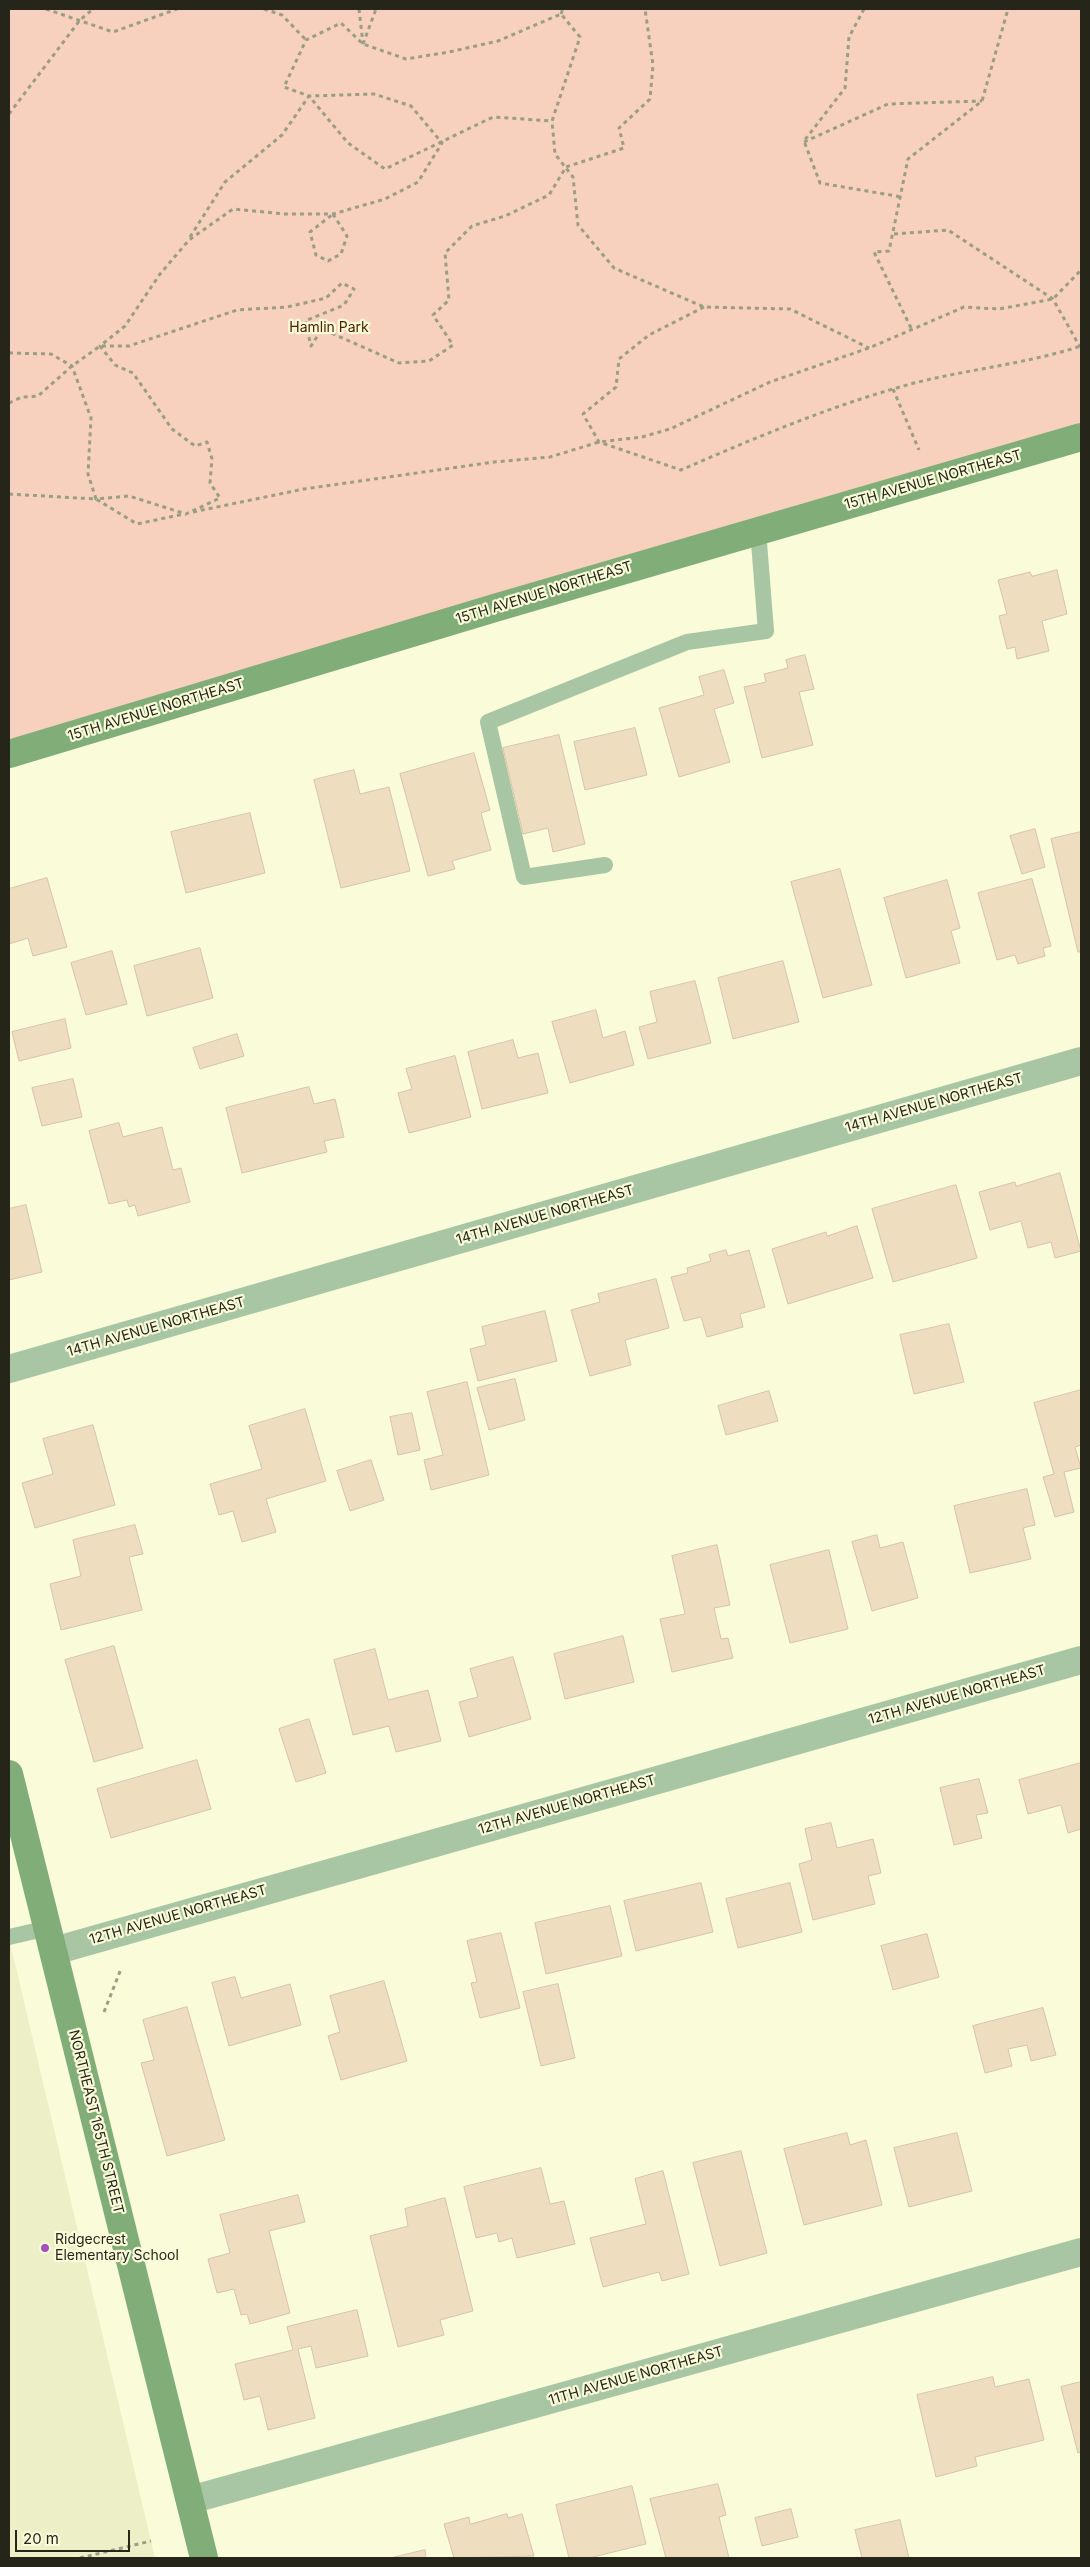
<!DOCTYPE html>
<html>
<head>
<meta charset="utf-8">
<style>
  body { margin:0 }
  #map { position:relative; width:1090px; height:2567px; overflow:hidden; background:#f9fbd9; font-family:Inter,sans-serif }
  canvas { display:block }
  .frame { position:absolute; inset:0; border:10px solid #252619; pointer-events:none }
  .scale { position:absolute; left:15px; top:2530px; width:115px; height:22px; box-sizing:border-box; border:2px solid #252619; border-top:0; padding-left:6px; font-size:15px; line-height:18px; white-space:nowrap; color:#252619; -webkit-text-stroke:4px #f9fbd9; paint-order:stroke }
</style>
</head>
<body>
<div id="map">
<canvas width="1090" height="2567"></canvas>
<div class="frame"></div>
<div class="scale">20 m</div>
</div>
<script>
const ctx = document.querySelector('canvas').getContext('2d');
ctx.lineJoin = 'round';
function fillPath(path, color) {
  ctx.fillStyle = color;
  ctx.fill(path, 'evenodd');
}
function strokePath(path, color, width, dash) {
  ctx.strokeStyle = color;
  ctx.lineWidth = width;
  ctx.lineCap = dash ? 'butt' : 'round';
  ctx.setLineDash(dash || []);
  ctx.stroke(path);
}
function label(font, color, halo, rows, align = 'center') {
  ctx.font = font + ' Inter,sans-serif';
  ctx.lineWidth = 4.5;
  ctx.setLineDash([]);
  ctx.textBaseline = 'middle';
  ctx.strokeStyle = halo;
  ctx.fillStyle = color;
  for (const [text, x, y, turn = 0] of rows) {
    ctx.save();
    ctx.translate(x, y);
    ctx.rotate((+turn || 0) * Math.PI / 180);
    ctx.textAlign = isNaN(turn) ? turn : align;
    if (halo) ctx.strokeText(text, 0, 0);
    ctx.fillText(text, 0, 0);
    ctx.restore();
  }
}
fillPath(new Path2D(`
  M9 1938 155 2558H9Z`), '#edf0c7');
fillPath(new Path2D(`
  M9 9H1081V437L9 757Z`), '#f7d1bd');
const building = new Path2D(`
  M1057 570 1067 614 1042 621 1049 651 1017 659 1015 647 1007 649 999 616 1007 614 998 580 1030 572 1032 576Z
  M805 655 814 689 799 692 813 745 762 758 744 687 766 682 764 674 788 668 786 660Z
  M724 670 734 703 714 709 730 762 679 777 659 708 704 695 699 677Z
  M635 728 647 775 585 790 574 742Z
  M559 735 585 844 553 852 548 828 523 834 503 748Z
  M474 753 490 810 481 813 491 850 452 861 455 869 428 876 400 774Z
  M354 770 360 794 389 787 410 871 341 888 314 780Z
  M250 813 265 873 186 893 171 832Z
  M1035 829 1045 867 1022 874 1010 836Z
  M1081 832V952H1078L1051 839Z
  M840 869 872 985 823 998 791 882Z
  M47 878 67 947 33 956 28 938 9 944V889Z
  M1032 879 1051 946 1043 948 1045 956 1018 964 1015 955 997 960 978 893Z
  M947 880 960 928 951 931 960 963 906 978 884 898Z
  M200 948 213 998 147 1016 134 966Z
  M112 951 127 1004 86 1015 71 963Z
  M783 961 799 1022 733 1039 718 978Z
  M695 981 711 1043 648 1059 639 1027 657 1022 650 992Z
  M596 1010 603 1038 625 1031 634 1065 570 1083 552 1022Z
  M65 1019 71 1048 19 1061 12 1032Z
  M237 1034 244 1056 200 1069 193 1048Z
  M513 1040 518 1058 538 1053 548 1093 482 1109 468 1052Z
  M455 1056 471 1117 409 1133 398 1093 412 1089 406 1069Z
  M73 1079 82 1117 42 1126 32 1088Z
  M309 1087 314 1104 335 1099 344 1137 324 1141 327 1152 242 1173 226 1108Z
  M119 1123 123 1137 162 1127 173 1170 181 1168 190 1202 138 1216 135 1205 129 1207 127 1200 109 1204 89 1131Z
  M1060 1173 1081 1251 1055 1258 1051 1242 1028 1248 1021 1221 990 1230 979 1192 1015 1182 1016 1186Z
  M956 1185 977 1258 893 1282 872 1209Z
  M26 1205 42 1272 9 1280V1209Z
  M857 1226 873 1278 788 1304 772 1249 826 1232 827 1236Z
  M726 1250 728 1256 749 1250 765 1307 740 1314 743 1327 707 1337 701 1317 684 1321 671 1277 688 1273 687 1268 711 1261 709 1255Z
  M656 1279 669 1328 625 1340 631 1365 590 1376 571 1310 600 1302 598 1294Z
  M545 1311 557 1361 478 1381 470 1349 486 1345 482 1327Z
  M949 1324 964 1382 914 1394 900 1335Z
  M515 1379 525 1420 489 1430 477 1388Z
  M467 1382 489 1475 431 1490 424 1460 443 1455 427 1392Z
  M1081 1390V1445L1075 1447 1081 1468 1064 1472 1074 1512 1055 1517 1043 1477 1054 1474 1034 1403Z
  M769 1391 778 1421 726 1435 718 1406Z
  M305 1409 326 1481 266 1499 276 1532 242 1542 233 1511 219 1515 210 1484 262 1469 249 1426Z
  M412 1413 420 1450 398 1455 390 1417Z
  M93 1425 115 1505 35 1528 22 1483 53 1474 43 1439Z
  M371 1460 384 1500 350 1511 337 1471Z
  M1027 1489 1035 1525 1023 1528 1031 1559 970 1573 954 1506Z
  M135 1525 143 1554 129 1557 142 1610 61 1630 50 1584 81 1576 73 1540Z
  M877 1535 880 1548 903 1542 918 1598 872 1611 852 1542Z
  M717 1545 730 1605 714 1608 721 1639 728 1638 733 1658 672 1672 660 1619 685 1614 672 1556Z
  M829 1550 848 1629 790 1643 770 1565Z
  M623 1636 634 1682 565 1699 554 1654Z
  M114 1646 143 1748 94 1762 65 1660Z
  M375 1649 388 1700 428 1690 441 1741 396 1752 389 1726 353 1735 334 1660Z
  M513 1657 531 1719 469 1737 459 1702 478 1697 470 1669Z
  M309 1719 326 1773 296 1782 279 1729Z
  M197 1760 211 1809 111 1838 97 1789Z
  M1081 1763V1829L1068 1833 1061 1805 1028 1814 1019 1780Z
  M979 1779 988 1813 976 1815 982 1838 954 1845 940 1788Z
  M831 1823 837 1848 873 1839 881 1873 868 1876 875 1904 813 1920 799 1864 812 1860 805 1829Z
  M701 1883 713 1932 636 1951 624 1901Z
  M790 1883 802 1932 738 1948 726 1899Z
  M610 1906 622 1956 546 1974 535 1923Z
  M501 1933 520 2008 480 2018 471 1983 477 1982 467 1941Z
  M927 1934 939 1977 893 1990 881 1946Z
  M235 1977 241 1998 290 1984 301 2025 229 2046 212 1983Z
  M384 1981 407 2061 341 2080 328 2036 340 2032 330 1996Z
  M558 1984 575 2058 541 2066 523 1992Z
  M187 2007 225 2140 167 2156 141 2063 154 2060 143 2020Z
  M1043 2008 1056 2055 1031 2061 1027 2045 1008 2049 1012 2066 985 2073 973 2026Z
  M847 2133 850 2145 866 2140 882 2205 804 2225 784 2149Z
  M957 2133 972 2191 909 2207 894 2148Z
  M741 2151 767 2253 720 2266 693 2163Z
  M541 2168 550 2204 564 2201 575 2244 517 2258 512 2238 499 2242 497 2233 476 2238 464 2187Z
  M663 2171 689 2274 662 2281 659 2272 603 2287 590 2238 646 2224 635 2179Z
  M298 2195 305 2222 269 2231 290 2313 250 2324 247 2314 241 2315 234 2289 217 2293 208 2259 230 2253 220 2215Z
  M445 2198 473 2311 440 2320 444 2335 398 2347 370 2236 408 2226 405 2209Z
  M357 2310 368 2356 316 2368 311 2346 298 2349 315 2418 268 2430 260 2396 244 2400 235 2364 293 2350 287 2327Z
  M993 2377 995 2387 1029 2379 1044 2440 975 2457 977 2466 936 2477 917 2395Z
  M1081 2382V2452L1078 2453 1061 2387Z
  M718 2484 726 2515 719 2517 729 2558H666L650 2499Z
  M632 2486 646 2544 589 2558H569L556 2505Z
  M791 2509 798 2537 762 2546 755 2518Z
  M507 2514 508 2518 522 2514 534 2556 454 2558 444 2524 469 2517 470 2524Z
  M900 2520 909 2558H862L855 2530Z
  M425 2550 426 2558H391Z`);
fillPath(building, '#efddbf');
strokePath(building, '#d6c4a7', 1);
strokePath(new Path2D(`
  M46 9 113 32 177 9
  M264 9 282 15 306 40
  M359 9 363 44
  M864 9 849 37 845 88 804 141 820 183 902 197
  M561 14 563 9
  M363 44 376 9
  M9 114 80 20 93 9
  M804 142 888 104 982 101
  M333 214 347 236 341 254 328 261 316 255 310 232Z
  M894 234 948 230 1053 299 1080 347
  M190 237 225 182 282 135 309 96 348 143 385 169 493 117 552 121
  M704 307 649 335 619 359 616 387 583 414 599 442 681 470C750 440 821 410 893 389 955 370 1020 366 1081 346
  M911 328 874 252 889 251 908 159 982 101 1008 9
  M9 353 51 354 72 366 91 418 88 474 96 499 129 496 186 514 220 498 210 483 212 459 207 442 195 446 172 429 133 373 115 365 100 346 125 326 160 274 189 240 233 209 285 214H333L385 199 418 182 442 143 411 106 374 94 309 96 284 87 306 40 341 23 363 44 406 59 449 52 498 41 561 14 580 37 552 121 555 154 573 177 578 225 614 268 704 307 790 309 869 348
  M893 389 919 450
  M9 403 22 397 38 396 72 366 100 346H129L237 310 287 307 326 298 342 283 354 289 344 305 305 321 311 346 322 329 399 363 429 361 453 345 433 315 449 300 445 253 472 226 505 216 549 195 566 167 624 148 619 128 650 99 653 65 645 9
  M9 494 96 499 137 524 184 514
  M193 512 304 489 494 462 550 457 599 442 642 437 670 429 770 382 869 348 964 307 999 309 1053 299 1081 270
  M104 2012 121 1969
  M80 2558 151 2541`), '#9b9d84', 3, [4, 4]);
strokePath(new Path2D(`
  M605 865 524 877 488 722 687 642 766 631 758 530
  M9 1937 48 1928`), '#a8c6a3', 16);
strokePath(new Path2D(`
  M9 1369 1081 1061
  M54 1951 1081 1660
  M190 2500 1081 2252`), '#a8c6a3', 28);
strokePath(new Path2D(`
  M9 754 498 607 1081 437
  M9 1774 204 2558`), '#81ad78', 28);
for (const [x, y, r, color] of [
  [45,2248,5,"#a850bd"]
]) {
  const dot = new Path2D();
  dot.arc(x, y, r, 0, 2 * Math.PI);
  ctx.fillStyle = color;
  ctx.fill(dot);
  strokePath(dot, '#f9fbd9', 2);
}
label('14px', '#4f2101', '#f9fbd9', [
  ["Hamlin Park",329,328]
]);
label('14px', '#252619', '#f9fbd9', [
  ["15TH AVENUE NORTHEAST",933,480,-16],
  ["15TH AVENUE NORTHEAST",544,593,-17],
  ["15TH AVENUE NORTHEAST",156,710,-17],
  ["14TH AVENUE NORTHEAST",934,1103,-16],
  ["14TH AVENUE NORTHEAST",545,1215,-16],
  ["14TH AVENUE NORTHEAST",156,1327,-16],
  ["12TH AVENUE NORTHEAST",957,1695,-16],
  ["12TH AVENUE NORTHEAST",567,1805,-16],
  ["12TH AVENUE NORTHEAST",178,1915,-16],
  ["NORTHEAST 165TH STREET",96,2122,76],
  ["11TH AVENUE NORTHEAST",636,2376,-16]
]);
label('14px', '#252619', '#f9fbd9', [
  ["Ridgecrest",55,2240],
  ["Elementary School",55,2256]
], 'left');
</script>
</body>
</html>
